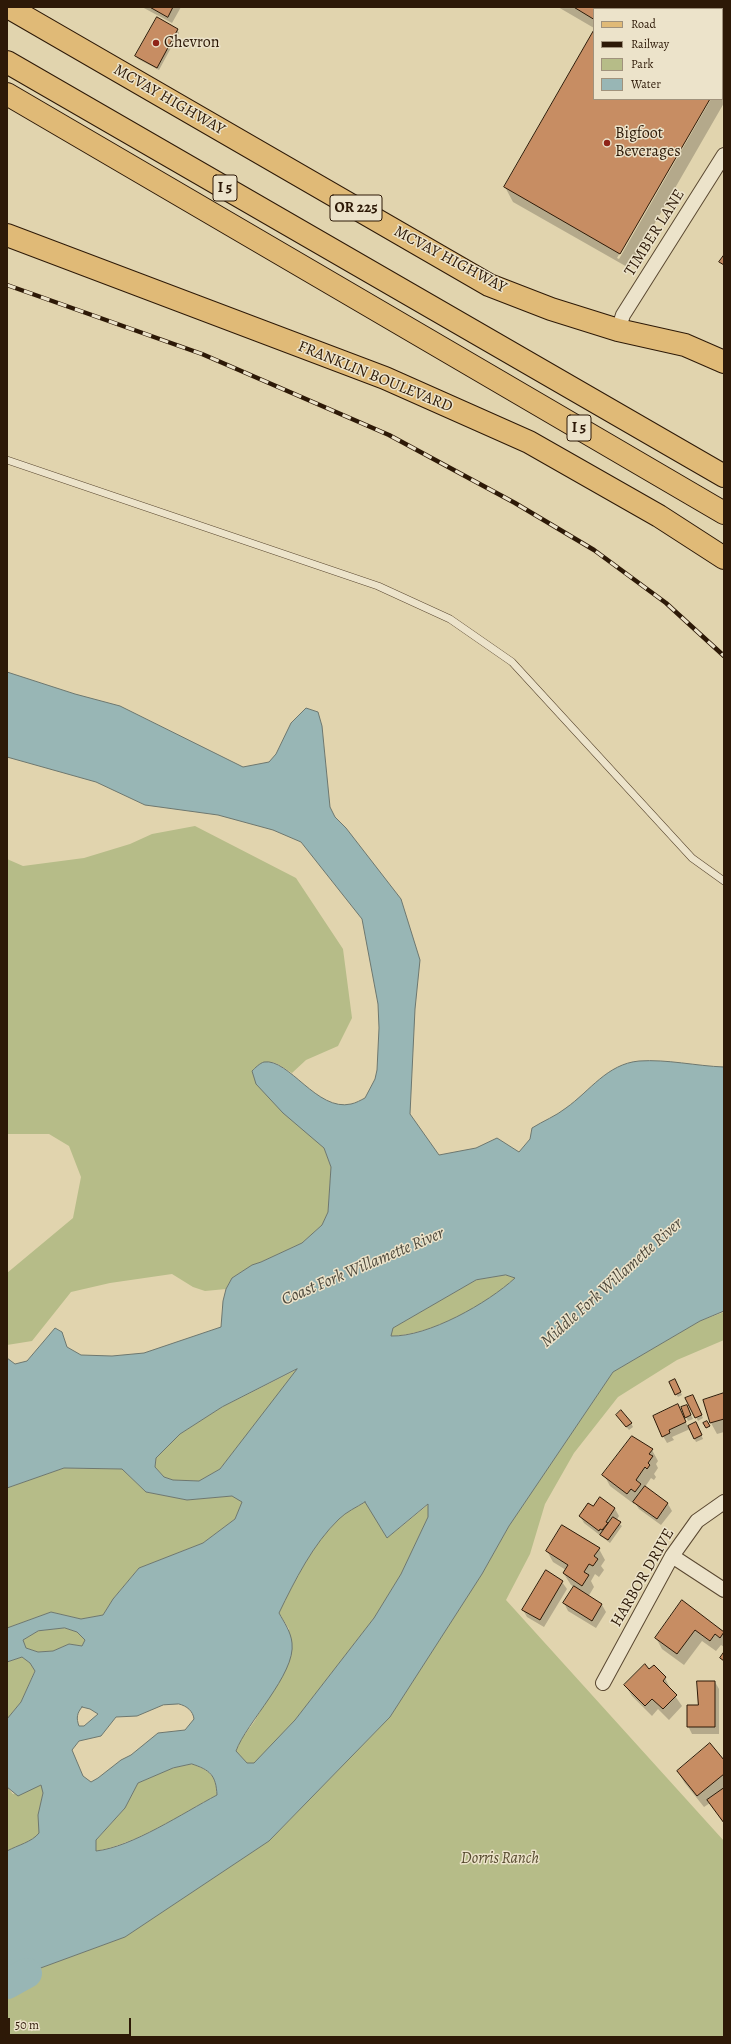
<!DOCTYPE html>
<html>
<head>
<meta charset="utf-8">
<style>
  body { margin:0 }
  #map { position:relative; width:731px; height:2044px; overflow:hidden; background:#e1d4ae; font-family:Alegreya,serif }
  canvas { display:block }
  .frame { position:absolute; inset:0; border:8px solid #2d1907; pointer-events:none }
  .legend { position:absolute; left:593px; top:8px; width:130px; height:92px; box-sizing:border-box; background:#ece3ca; border:1px solid #a0927c; margin:0; padding:5px 7px; list-style:none; font-size:12px; color:#2d1907 }
  .legend li { display:flex; align-items:center; gap:8px; height:20px }
  .legend b { width:20px; border:1px solid #a0927c }
  .scale { position:absolute; left:8px; top:2018px; width:123px; height:18px; box-sizing:border-box; border:2px solid #2d1907; border-top:0; padding-left:5px; font-size:12px; line-height:14px; white-space:nowrap; color:#2d1907; -webkit-text-stroke:3px #ece3ca; paint-order:stroke }
</style>
</head>
<body>
<div id="map">
<canvas width="731" height="2044"></canvas>
<div class="frame"></div>
<ul class="legend">
<li><b style="height:5px;background:#e0ba77"></b>Road</li>
<li><b style="height:5px;background:#2d1907"></b>Railway</li>
<li><b style="height:11px;background:#b6bc88"></b>Park</li>
<li><b style="height:11px;background:#98b6b5"></b>Water</li>
</ul>
<div class="scale">50 m</div>
</div>
<script>
const ctx = document.querySelector('canvas').getContext('2d');
ctx.lineJoin = 'round';
function fillPath(path, color) {
  ctx.fillStyle = color;
  ctx.fill(path, 'evenodd');
}
function strokePath(path, color, width, dash) {
  ctx.strokeStyle = color;
  ctx.lineWidth = width;
  ctx.lineCap = dash ? 'butt' : 'round';
  ctx.setLineDash(dash || []);
  ctx.stroke(path);
}
function label(font, color, halo, rows, align = 'center') {
  ctx.font = font + ' Alegreya,serif';
  ctx.lineWidth = 3;
  ctx.setLineDash([]);
  ctx.textBaseline = 'middle';
  ctx.strokeStyle = halo;
  ctx.fillStyle = color;
  for (const [text, x, y, turn = 0] of rows) {
    ctx.save();
    ctx.translate(x, y);
    ctx.rotate((+turn || 0) * Math.PI / 180);
    ctx.textAlign = isNaN(turn) ? turn : align;
    if (halo) ctx.strokeText(text, 0, 0);
    ctx.fillText(text, 0, 0);
    ctx.restore();
  }
}
fillPath(new Path2D(`
  M195 826 296 878 343 949 352 1018 338 1046 306 1060 292 1073C274 1062 270 1056 252 1071L324 1148 331 1167 328 1212 322 1225 302 1243 261 1262 252 1265 232 1278 226 1289 205 1291 193 1287 172 1274 110 1283 71 1292 32 1341 7 1345V1273L73 1218 81 1177 69 1146 49 1134H7V859L23 866 84 858 130 844 152 834Z
  M506 1275 515 1278C486 1305 431 1335 391 1336L393 1328 476 1280Z
  M724 1312V1340L677 1360 618 1397 574 1453 545 1504 530 1554 506 1600 724 1841V2037H7V1978L27 1973 125 1937 269 1841 390 1717 482 1574 509 1526 613 1372 700 1321Z
  M298 1369 220 1469 199 1481 173 1480 164 1477 155 1467 156 1458 180 1434 222 1407Z
  M64 1468 122 1469 146 1492 187 1500 232 1496 243 1501 235 1519 203 1543 139 1568 113 1599 103 1615 81 1619 51 1612 7 1628V1488Z
  M366 1502 387 1538 429 1504 428 1517 401 1574 374 1618 295 1720 254 1764 247 1763 236 1751 240 1741 254 1722 289 1662V1629L279 1613C295 1580 313 1544 339 1519 346 1512 357 1507 366 1502Z
  M65 1628 77 1632 85 1640 82 1646 69 1644 53 1651 38 1652 26 1648 23 1640 38 1631Z
  M22 1657 30 1663 35 1670 21 1702 7 1719V1662Z
  M192 1764C210 1771 216 1775 217 1795 179 1815 137 1844 95 1851L96 1840 125 1808 138 1783 173 1768Z
  M42 1785 43 1793 38 1815 40 1833C32 1842 18 1845 7 1851V1787L13 1794Z`), '#b6bc88');
const water = new Path2D(`
  M7 672 75 694 120 706 243 767 269 762 276 754 291 723 306 708 318 712 322 726 330 807 335 817 346 828 401 899 420 960 415 1009 410 1114 439 1155 476 1148 497 1138 519 1152 530 1139 532 1128C543 1121 556 1116 566 1108 590 1091 607 1064 639 1061 667 1059 696 1066 724 1067V1311L700 1321 613 1372 509 1526 482 1574 390 1717 269 1841 125 1937 27 1973 7 1978V1851C18 1845 32 1842 39 1833L38 1815 43 1793 41 1785 18 1796 7 1787V1719L21 1702 35 1671 30 1663 22 1657 7 1662V1628L51 1612 81 1619 103 1615 113 1599 139 1568 203 1543 235 1519 242 1502 232 1496 187 1500 146 1492 122 1469 64 1468 7 1488V1358L15 1364 27 1361 55 1328 62 1332 67 1347 81 1355 112 1356 144 1353 221 1327 223 1301 226 1289 232 1278 252 1265 261 1262 302 1243 322 1225 328 1212 331 1167 324 1148 283 1113 256 1084 252 1071C255 1068 260 1063 264 1062 289 1058 317 1112 351 1104 356 1103 361 1100 365 1098L375 1079 377 1070 379 1028 378 1004 362 919 301 842 273 830 218 815 145 805 96 782 7 757ZM506 1275 515 1278C488 1303 428 1337 391 1336L393 1328 476 1280ZM297 1369 220 1469 199 1481 173 1480 164 1477 155 1467 156 1458 180 1434 222 1407ZM365 1502 387 1538 428 1504V1517L401 1574 374 1618 295 1720 254 1763H247L236 1751C246 1723 296 1674 292 1643 291 1632 284 1622 279 1613 295 1580 313 1544 339 1519 346 1512 357 1507 365 1502ZM65 1628 77 1632 85 1640 82 1646 69 1644 53 1651 38 1652 26 1648 23 1640 38 1631ZM179 1704C187 1706 193 1711 194 1719L185 1730 158 1733 131 1755 121 1760 98 1778 91 1782 83 1776 72 1750 79 1741 101 1736 116 1717 137 1716 163 1705ZM82 1707 90 1709 98 1714 84 1726H79C76 1718 77 1713 82 1707ZM192 1764C210 1770 216 1775 217 1795 183 1813 132 1847 96 1851V1840L125 1808 138 1783 173 1768Z`);
fillPath(water, '#98b6b5');
strokePath(water, '#6d776f', 1);
fillPath(new Path2D(`
  M142 7H181L172 23Z
  M558 7H724V72L722 76V9H594V28Z
  M177 30 179 33 159 70 138 59 136 56Z
  M594 32V99H709L617 258 619 259 711 99H722V80L724 76V103L629 268 513 202 505 187Z
  M677 1384 682 1395 678 1397 676 1394Z
  M724 1394V1432L717 1434 711 1423Z
  M687 1398 694 1399 703 1418 698 1421Z
  M682 1408 688 1409 693 1419 688 1421Z
  M682 1413 688 1427 696 1423 703 1439 696 1442 690 1429 672 1437 674 1440 667 1443 663 1436Z
  M619 1418 631 1423 633 1427 629 1430Z
  M652 1450 658 1461 656 1464 658 1468 654 1474 656 1477 654 1480 651 1478 645 1487 668 1504 672 1511 661 1525 639 1509 635 1503 634 1504 610 1486 604 1475Z
  M600 1498 615 1509 619 1516 616 1521 622 1526 610 1543 584 1523 580 1516 593 1508Z
  M599 1549 605 1560 601 1566 604 1570 599 1577 595 1574 591 1581 594 1587 588 1597 602 1605 606 1612 596 1628 568 1611 564 1603 574 1587 571 1585 564 1574 566 1570 553 1562 547 1551Z
  M562 1582 567 1589 544 1627 527 1617 523 1610Z
  M683 1602 724 1634V1647L721 1645 716 1651 702 1641 684 1665 662 1649 656 1638Z
  M649 1670 665 1678 671 1690 682 1706 669 1720 658 1709 652 1716 632 1696 625 1685Z
  M715 1682 719 1689V1734H692L688 1726Z
  M724 1761V1823L710 1803 704 1807 684 1782 678 1771Z`), '#0003');
strokePath(new Path2D(`
  M7 1984 27 1973`), '#98b6b5', 30);
const building = new Path2D(`
  M150 7H173L168 17Z
  M574 7H724V74L722 78V9H594V19Z
  M157 17 178 29 157 68 135 56Z
  M594 30V99H710L620 254 504 187Z
  M724 255V265L719 262Z
  M675 1379 681 1392 675 1395 669 1382Z
  M724 1393V1419L710 1423 703 1400Z
  M693 1395 702 1415 695 1418 685 1398Z
  M678 1404 686 1422 669 1430 670 1433 662 1437 653 1416Z
  M687 1405 691 1415 685 1418 681 1407Z
  M621 1410 632 1423 626 1427 616 1415Z
  M707 1421 710 1426 706 1428 703 1423Z
  M696 1422 702 1435 694 1439 688 1426Z
  M632 1436 653 1449 649 1454 653 1456 648 1463 650 1465 647 1469 645 1467 636 1480 641 1484 635 1492 631 1489 627 1494 602 1475Z
  M645 1486 668 1503 657 1519 633 1502Z
  M600 1497 615 1508 606 1522 608 1523 602 1530 600 1529 599 1531 579 1516 588 1503 593 1506Z
  M613 1517 621 1522 608 1540 600 1535Z
  M562 1525 600 1548 594 1556 598 1559 593 1566 589 1564 584 1572 589 1575 582 1586 563 1573 568 1565 546 1551Z
  M546 1570 563 1581 540 1620 522 1610Z
  M574 1586 602 1604 592 1621 563 1603Z
  M682 1600 724 1632 720 1638 715 1634 710 1641 695 1630 677 1654 655 1638Z
  M724 1652V1661L720 1658Z
  M645 1664 649 1669 654 1665 666 1677 663 1681 677 1695 663 1709 652 1699 645 1706 624 1685Z
  M697 1681H715V1727H687V1705H698Z
  M710 1743 724 1760V1774L697 1796 677 1771Z
  M724 1788V1823L707 1800Z`);
fillPath(building, '#c78d63');
strokePath(building, '#2d1907', 1);
const lane = new Path2D(`
  M7 460 378 586 450 619 512 662 692 858 724 881`);
const street = new Path2D(`
  M618 330 623 315 724 155
  M672 1556 724 1590
  M603 1683 672 1556 697 1521 724 1502`);
const primary = new Path2D(`
  M8 7 489 285 551 309 618 330 685 345 724 362
  M7 235 385 378 529 442 659 516 724 558`);
const highway = new Path2D(`
  M7 62 724 476
  M7 94 724 513`);
strokePath(lane, '#5a4831', 8);
strokePath(street, '#5a4831', 16);
strokePath(primary, '#2d1907', 24);
strokePath(highway, '#2d1907', 24);
strokePath(lane, '#ece3ca', 7);
strokePath(street, '#ece3ca', 14);
strokePath(primary, '#e0ba77', 22);
strokePath(highway, '#e0ba77', 22);
const rail = new Path2D(`
  M7 285 202 354 389 435 515 503 594 550 666 603 724 656`);
strokePath(rail, '#2d1907', 4.5);
strokePath(rail, '#ece3ca', 3, [9]);
for (const [x, y, r, color] of [
  [156,43,4,"#8f2418"],
  [607,143,4,"#8f2418"]
]) {
  const dot = new Path2D();
  dot.arc(x, y, r, 0, 2 * Math.PI);
  ctx.fillStyle = color;
  ctx.fill(dot);
  strokePath(dot, '#ece3ca', 1.5);
}
for (const [x, y, w] of [
  [225,188,24],
  [356,208,52],
  [579,428,24]
]) {
  const box = new Path2D();
  box.roundRect(x - w / 2, y - 13, w, 26, 3);
  ctx.fillStyle = '#ece3ca';
  ctx.fill(box);
  strokePath(box, '#2d1907', 1);
}
label('bold 15px', '#2d1907', null, [
  ["I 5",225,188],
  ["OR 225",356,208],
  ["I 5",579,428]
]);
label('16px', '#2d1907', '#ece3ca', [
  ["Chevron",164,43],
  ["Bigfoot",615,134],
  ["Beverages",615,152]
], 'left');
label('16px', '#2d1907', '#ece3ca', [
  ["MCVAY HIGHWAY",169,100,30],
  ["TIMBER LANE",655,233,-58],
  ["MCVAY HIGHWAY",450,260,28],
  ["FRANKLIN BOULEVARD",375,377,22],
  ["HARBOR DRIVE",643,1578,-60]
]);
label('italic 16px', '#564a2e', '#ece3ca', [
  ["Dorris Ranch",500,1859]
]);
label('italic 17px', '#4d483b', '#ece3ca', [
  ["Coast Fork Willamette River",363,1267,-23],
  ["Middle Fork Willamette River",612,1283,-42]
]);
</script>
</body>
</html>
